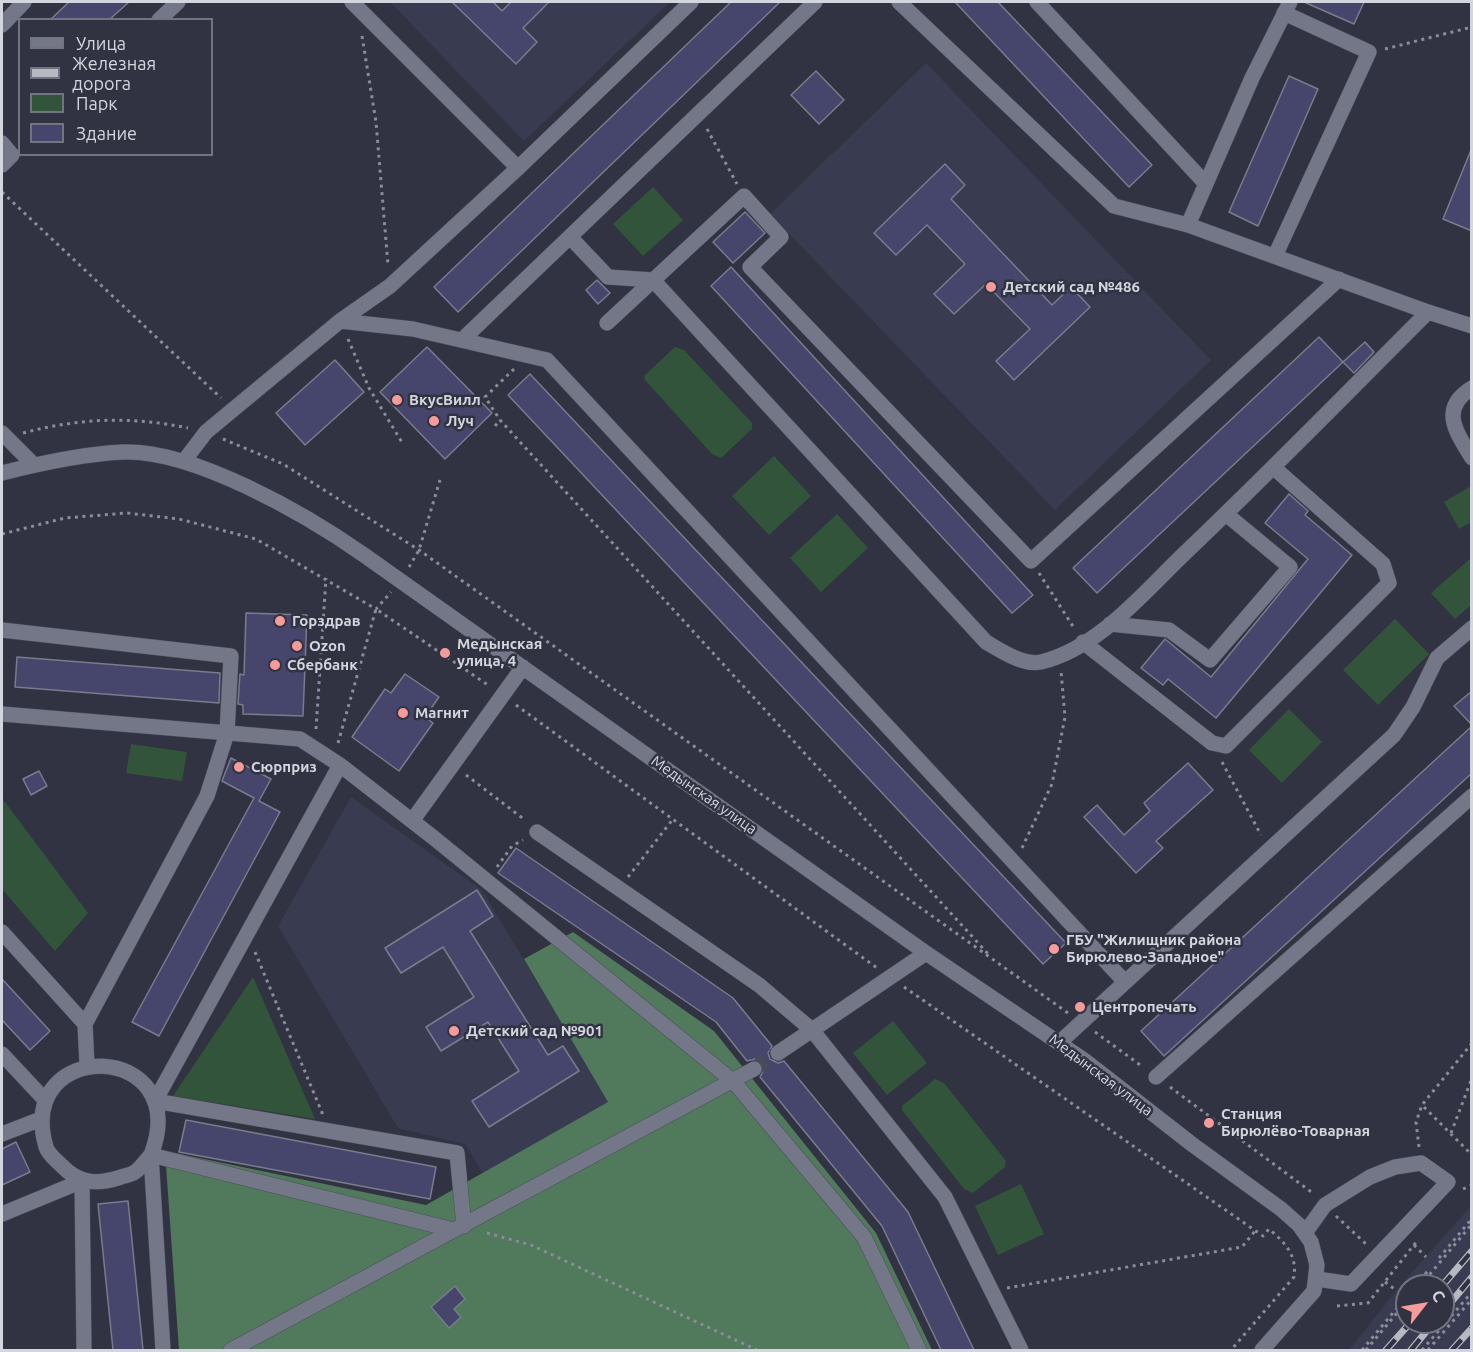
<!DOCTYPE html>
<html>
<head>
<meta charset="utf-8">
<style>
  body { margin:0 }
  #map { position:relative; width:1473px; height:1352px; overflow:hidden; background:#313342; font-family:Ubuntu,sans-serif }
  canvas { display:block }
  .frame { position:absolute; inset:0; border:3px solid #d4d6df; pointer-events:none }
  .legend { position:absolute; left:18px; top:18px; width:195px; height:138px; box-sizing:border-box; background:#313342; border:2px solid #727481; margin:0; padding:8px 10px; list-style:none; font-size:18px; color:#d4d6df }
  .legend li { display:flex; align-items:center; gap:12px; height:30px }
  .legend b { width:30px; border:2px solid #727481 }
  .north { position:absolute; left:1395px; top:1274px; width:60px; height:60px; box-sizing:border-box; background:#313342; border:2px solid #727481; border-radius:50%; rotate:59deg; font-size:16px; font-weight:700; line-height:24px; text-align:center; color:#d4d6df }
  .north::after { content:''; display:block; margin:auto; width:21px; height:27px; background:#f59b9a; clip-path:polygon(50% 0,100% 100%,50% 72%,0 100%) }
</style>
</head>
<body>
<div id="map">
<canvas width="1473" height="1352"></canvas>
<div class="frame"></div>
<ul class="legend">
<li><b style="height:8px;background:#747788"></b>Улица</li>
<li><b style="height:8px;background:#b6b8c2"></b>Железная дорога</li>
<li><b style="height:16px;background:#31543b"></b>Парк</li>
<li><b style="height:16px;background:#46466c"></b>Здание</li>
</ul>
<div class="north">С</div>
</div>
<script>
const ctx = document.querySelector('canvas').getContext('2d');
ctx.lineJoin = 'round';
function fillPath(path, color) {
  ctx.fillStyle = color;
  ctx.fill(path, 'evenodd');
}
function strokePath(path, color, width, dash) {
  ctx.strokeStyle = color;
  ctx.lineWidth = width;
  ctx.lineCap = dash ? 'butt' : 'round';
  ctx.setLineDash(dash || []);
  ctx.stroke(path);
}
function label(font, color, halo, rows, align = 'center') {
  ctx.font = font + ' Ubuntu,sans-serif';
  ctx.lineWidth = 5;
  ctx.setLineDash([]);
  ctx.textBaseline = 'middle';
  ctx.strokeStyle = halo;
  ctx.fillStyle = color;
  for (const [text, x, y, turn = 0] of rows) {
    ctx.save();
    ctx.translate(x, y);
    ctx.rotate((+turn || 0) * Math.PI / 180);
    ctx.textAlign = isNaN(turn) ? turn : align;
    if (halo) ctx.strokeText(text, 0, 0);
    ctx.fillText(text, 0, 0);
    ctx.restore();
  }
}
fillPath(new Path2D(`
  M390 2H670L524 141Z
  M926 63 1211 360 1055 510 770 214Z
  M351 797 482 890 609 1102 483 1173 465 1144 398 1128 278 926Z
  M1471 1206V1350H1349L1399 1287ZM1407 1286H1443V1322H1407Z`), '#393b50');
fillPath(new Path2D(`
  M653 187 683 220 643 256 613 224Z
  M675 347 684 350 752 423V429L721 458 712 454 645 380 644 376Z
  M774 456 811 496 769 535 732 496Z
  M1471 486V522L1459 529 1444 502Z
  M837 514 868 548 821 592 790 558Z
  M1471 558V605L1455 619 1431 593Z
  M1395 619 1429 654 1378 705 1343 670Z
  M1289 709 1322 742 1282 783 1249 750Z
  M131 744 187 752 182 781 126 773Z
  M2 798 88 913 55 951 2 889Z
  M253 977 315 1119 173 1096Z
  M893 1021 927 1063 887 1095 853 1053Z
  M935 1079 944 1083 1006 1161 1005 1167 973 1193 964 1189 902 1110V1106Z
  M1021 1184 1044 1234 998 1255 975 1206Z`), '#31543b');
fillPath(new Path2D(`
  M573 932 714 1031 876 1233 932 1350H179L165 1151 426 1205 608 1102 524 959Z`), '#51795c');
const building = new Path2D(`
  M69 2H129L109 20H50Z
  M452 2H493L502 11 511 2H549L523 28 537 42 516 64Z
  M731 2H780L458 312 434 287Z
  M955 2H998L1152 165 1129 187Z
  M1304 2H1364L1354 24Z
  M816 71 844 100 819 124 791 95Z
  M1289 76 1318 89 1258 226 1229 212Z
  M1471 150H1472V231L1443 219Z
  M945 164 965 185 951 199 1052 305 1071 287 1090 307 1014 380 996 361 1030 329 986 284 954 314 934 294 965 264 927 225 896 255 874 233Z
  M745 212 765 233 733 263 713 242Z
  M731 267 1033 595 1012 613 711 286Z
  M597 280 610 293 598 304 586 290Z
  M1319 337 1343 362 1097 593 1073 568Z
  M1365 342 1374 352 1354 373 1343 362Z
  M427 347 492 413 445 459 380 392Z
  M335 360 364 392 305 445 276 413Z
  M530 374 1066 943 1043 964 508 395Z
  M1289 494 1308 511 1305 515 1352 555 1216 718 1168 679 1163 685 1141 668 1165 639 1211 677 1308 559 1265 523Z
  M246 613 307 615 303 716 243 714V705L238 704 240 674 244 675Z
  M17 657 220 673 219 703 15 687Z
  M405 674 439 697 425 717 433 723 399 771 352 737 385 689 391 693Z
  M1472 691V725L1454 706Z
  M1472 726V773L1164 1056 1141 1031Z
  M231 758 271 779 259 801 280 812 159 1036 132 1022 254 798 222 781Z
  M1188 763 1213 790 1156 841 1163 848 1136 873 1084 817 1097 805 1124 835 1150 811 1144 803Z
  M39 771 47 786 31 795 23 779Z
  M516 848 733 998 772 1046 768 1053 770 1059 778 1063 784 1061 908 1212 974 1350H941L882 1226 760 1077 764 1070 762 1064 755 1059 747 1061 716 1022 498 873Z
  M477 890 493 916 470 931 548 1055 563 1046 579 1071 489 1127 472 1101 519 1071 488 1022 441 1051 426 1027 474 997 443 947 401 973 385 948Z
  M2 979 50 1031 30 1050 2 1020Z
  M186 1120 436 1167 430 1199 179 1152Z
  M16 1142 30 1172 2 1185V1149Z
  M128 1201 143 1350H113L98 1204Z
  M455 1286 465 1299 454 1309 461 1317 449 1328 431 1307Z`);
fillPath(building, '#46466c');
strokePath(building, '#7a7b8c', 1.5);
strokePath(new Path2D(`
  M754 1069 778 1053`), '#494b5a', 15, [15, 8]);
const minor = new Path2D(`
  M899 2 1114 206 1188 225 1428 312
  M1037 2 1206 184
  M159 20 178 2
  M2 25 24 2
  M2 143 12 155 2 165
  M518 168 691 2
  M1188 225 1252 78 1290 2
  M570 237 608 277 653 280 986 642C1000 650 1023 666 1041 662 1099 648 1144 592 1185 553 1268 474 1348 392 1428 312L1472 326
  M1275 256 1369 52 1284 13
  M340 321 413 329 547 360 1125 982
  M607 323 744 196 781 237 750 267 1031 561 1339 279
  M462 340 815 2
  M1472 388C1438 409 1457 433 1472 458
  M2 433 34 465
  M184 461 206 432 340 321 390 286 518 168 352 2
  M2 473C41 463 82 454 123 452 193 449 307 515 364 555L926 953 1084 1060 1193 1145 1281 1209 1299 1225 1311 1242 1317 1265 1314 1291 1262 1350
  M1110 624 1169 630 1210 660 1290 567 1226 514
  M2 630 231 656 227 733 207 796 85 1024 87 1065
  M1083 642 1212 743 1226 746 1389 583 1383 564 1273 467
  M2 714 300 739 340 765
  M412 821 523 667
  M537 832 759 985 812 1030 945 1197 1021 1350
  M2 932 85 1024
  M1059 1043 1394 735 1413 707 1437 658 1472 628
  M778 1053 926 953
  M2 1054 45 1100
  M1156 1077 1472 796
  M2 1134 41 1119
  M151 1155 454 1230 754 1069
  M151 1155C146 1160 141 1168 135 1172 131 1175 123 1176 118 1178 95 1185 78 1183 61 1165 56 1160 48 1154 46 1147 14 1036 195 1040 151 1155L163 1350
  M2 1214 82 1181 84 1350
  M464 1226 457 1153 155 1101 340 765 434 838 734 1082 864 1237 919 1350
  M1305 1233 1325 1205 1370 1177 1395 1167 1421 1163 1448 1182 1351 1284 1317 1279
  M231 1350 454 1230`);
strokePath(minor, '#4d4f5b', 16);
strokePath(new Path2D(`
  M362 36 376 122 388 265
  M1385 49 1472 27
  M707 129 737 184
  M2 192 221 398
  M348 339 369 388 403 444
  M514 369 485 397 500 420 990 956
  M495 426 500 420
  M23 433C80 418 131 416 188 428
  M223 439 283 464 419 550 1068 1013
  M2 534 65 518 127 513 179 519 256 539 376 609 391 592
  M409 567 419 550 440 480
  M1039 573 1074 628
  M516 705 877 968
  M316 729 326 578
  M338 743 376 609 488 685
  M1222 762 1261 835
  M466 775 525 820
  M1022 848 1052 784 1065 717 1061 671
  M497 867 512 846 523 840
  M628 877 673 819
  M255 952 323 1115
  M904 987 1263 1236 1269 1229C1285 1243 1297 1254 1294 1277L1231 1350
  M1095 1032 1143 1067
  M1472 1043 1422 1105 1472 1155
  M1170 1087 1314 1194
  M1451 1133 1472 1078
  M1419 1147 1416 1122 1422 1105
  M1463 1189 1472 1185
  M1336 1216 1366 1244
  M487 1233 531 1245 757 1350
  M1414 1245 1426 1257
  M1439 1258 1469 1222 1472 1223
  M1385 1282 1397 1291
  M1416 1286 1429 1269
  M1420 1286 1472 1224
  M1007 1288 1242 1247 1255 1231
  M1337 1306 1368 1303 1417 1241
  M1362 1350 1402 1302
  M1366 1350 1407 1301
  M1422 1350 1472 1292
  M1428 1350 1472 1299`), '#8a8c98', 3, [3, 4.5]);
strokePath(minor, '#747788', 15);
const rail = new Path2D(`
  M1442 1286 1472 1251
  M1443 1312 1472 1277
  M1386 1350 1411 1322
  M1411 1350 1434 1322
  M1452 1350 1472 1328`);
strokePath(rail, '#b6b8c2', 7);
strokePath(rail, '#313342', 4.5, [14]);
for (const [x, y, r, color] of [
  [991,287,6,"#f59b9a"],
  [397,400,6,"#f59b9a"],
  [434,421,6,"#f59b9a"],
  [280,621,6,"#f59b9a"],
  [297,646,6,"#f59b9a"],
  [445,653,6,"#f59b9a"],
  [275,665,6,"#f59b9a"],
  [403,713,6,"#f59b9a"],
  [239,767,6,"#f59b9a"],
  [1054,949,6,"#f59b9a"],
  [1080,1007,6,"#f59b9a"],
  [454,1031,6,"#f59b9a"],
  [1209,1123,6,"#f59b9a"]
]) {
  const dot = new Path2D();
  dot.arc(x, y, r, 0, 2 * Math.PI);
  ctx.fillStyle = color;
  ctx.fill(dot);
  strokePath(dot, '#313342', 2);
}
label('bold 15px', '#d4d6df', '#313342', [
  ["Детский сад №486",1003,287],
  ["ВкусВилл",409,400],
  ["Луч",446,421],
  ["Горздрав",292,621],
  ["Медынская",457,644],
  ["улица, 4",457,661],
  ["Ozon",309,646],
  ["Сбербанк",287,665],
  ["Магнит",415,713],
  ["Сюрприз",251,767],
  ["ГБУ \"Жилищник района",1066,940],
  ["Бирюлево-Западное\"",1066,957],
  ["Центропечать",1092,1007],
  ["Детский сад №901",466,1031],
  ["Станция",1221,1114],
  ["Бирюлёво-Товарная",1221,1131]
], 'left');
label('15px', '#d4d6df', '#313342', [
  ["Медынская улица",704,795,35],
  ["Медынская улица",1101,1075,37]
]);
</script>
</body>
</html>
